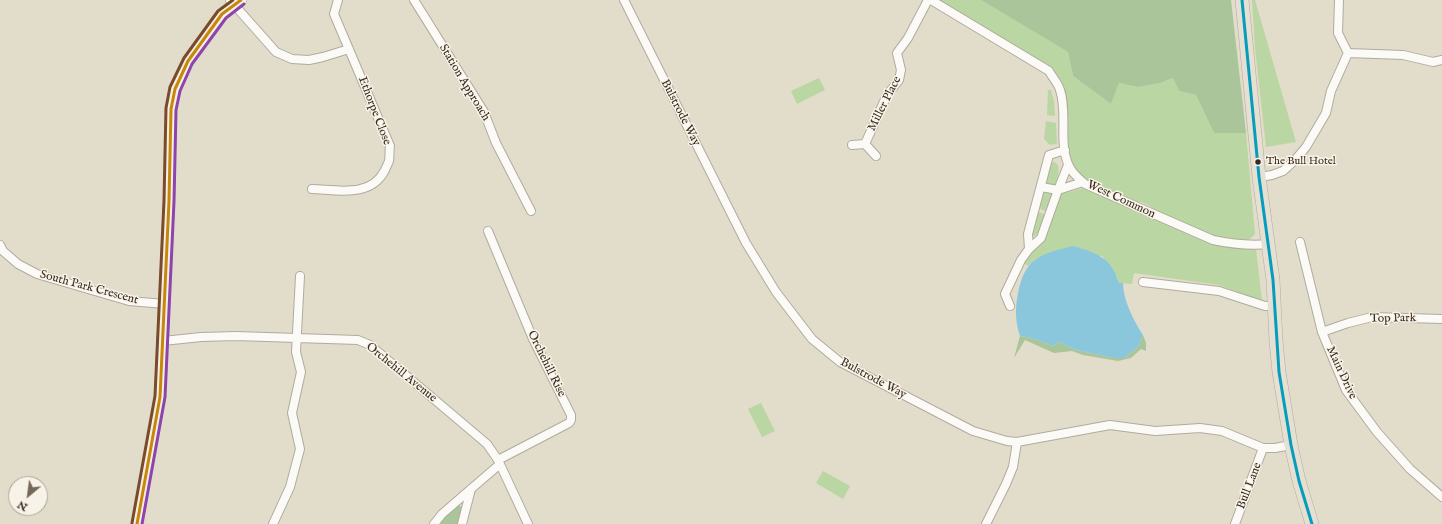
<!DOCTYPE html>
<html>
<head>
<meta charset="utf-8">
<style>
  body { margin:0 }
  #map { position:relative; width:1442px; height:524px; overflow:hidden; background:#e2dcca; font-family:"IM FELL English",serif }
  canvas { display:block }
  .north { position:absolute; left:8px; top:476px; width:40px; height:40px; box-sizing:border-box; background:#f7f3e8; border:1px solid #aca397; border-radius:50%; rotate:209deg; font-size:11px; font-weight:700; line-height:16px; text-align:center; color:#3b2a1e }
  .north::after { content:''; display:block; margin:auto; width:14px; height:18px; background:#75685a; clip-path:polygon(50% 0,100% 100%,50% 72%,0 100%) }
</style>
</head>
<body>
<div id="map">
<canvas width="1442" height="524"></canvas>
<div class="north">N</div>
</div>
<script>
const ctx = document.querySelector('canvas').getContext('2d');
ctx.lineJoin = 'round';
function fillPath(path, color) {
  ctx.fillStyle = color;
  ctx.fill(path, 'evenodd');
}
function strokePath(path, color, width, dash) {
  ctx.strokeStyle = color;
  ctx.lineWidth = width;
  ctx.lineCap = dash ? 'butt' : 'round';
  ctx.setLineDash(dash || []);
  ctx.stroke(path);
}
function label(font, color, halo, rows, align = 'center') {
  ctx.font = font + ' "IM FELL English",serif';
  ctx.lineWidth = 3;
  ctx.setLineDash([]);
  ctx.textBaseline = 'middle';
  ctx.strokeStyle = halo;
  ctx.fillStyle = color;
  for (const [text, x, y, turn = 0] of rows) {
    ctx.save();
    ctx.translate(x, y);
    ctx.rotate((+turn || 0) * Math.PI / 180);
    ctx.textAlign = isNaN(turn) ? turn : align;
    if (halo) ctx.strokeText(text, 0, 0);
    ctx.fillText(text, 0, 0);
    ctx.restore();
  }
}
fillPath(new Path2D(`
  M937 0H981L1068 52 1073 76 1111 104 1119 83 1138 87 1160 83 1173 78 1179 91 1196 95 1214 133H1246L1255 234 1250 239 1243 240 1214 237 1161 216C1155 209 1149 205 1141 202 1136 201 1131 203 1126 200 1111 193 1092 187 1080 175 1063 158 1062 106 1059 81Z
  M1252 0H1255L1296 142 1266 147 1255 48Z
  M819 78 825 90 797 104 791 91Z
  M1048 90H1051L1054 101 1055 116 1047 115Z
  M1046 121 1056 123 1057 144 1050 145 1044 139Z
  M1054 162 1058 165C1060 171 1057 180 1055 186L1048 187 1045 183 1051 163Z
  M1084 188 1209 242 1251 247 1256 249 1262 301 1219 285 1134 273 1132 284 1119 283 1117 277 1102 256 1036 259 1028 266 1024 263 1032 251 1045 237 1061 194Z
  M1043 191 1053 192 1047 210C1044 211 1041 210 1039 207Z
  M1038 212 1047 215C1044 222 1040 237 1031 236Z
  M761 403 775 431 762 437 748 409Z
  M823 471 850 486 843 499 816 483Z`), '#bad6a3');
fillPath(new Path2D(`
  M981 0H1231L1246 133H1214L1196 95 1179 91 1173 78 1160 83 1138 87 1119 83 1111 104 1073 76 1068 52Z
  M1143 335 1146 343V351L1141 349 1131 358 1118 361 1083 355 1072 351 1054 353 1025 340 1014 358 1020 336 1032 338 1053 346 1059 342 1076 350 1114 358H1124L1138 347Z
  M456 505H459L462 508 457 524H439Z`), '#a9c599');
fillPath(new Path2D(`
  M1073 246C1097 253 1111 257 1119 283H1123C1123 300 1134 321 1143 335L1138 347 1124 358H1114L1076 350 1059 342 1053 346 1032 338 1020 336C1015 321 1015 308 1018 293 1025 258 1040 254 1073 246Z`), '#8bc7dc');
const street = new Path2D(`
  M230 0 276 52 292 59 309 60 323 57 349 49
  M414 0 484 112 496 143 531 211
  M624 0 746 243 776 292 812 339 840 362 973 431 1007 441 1017 442 1110 425 1155 431 1200 428 1222 431 1263 448H1275L1291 445
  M931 0 1049 71C1052 77 1058 83 1060 90 1068 113 1058 144 1069 166 1072 173 1079 179 1085 184L1213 240C1232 244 1250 246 1269 244
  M1339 0 1338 33 1348 53
  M852 145 865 144
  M876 156 865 144 887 95 899 80 901 70 897 53 908 38 928 0
  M1259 177 1272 175 1283 171 1295 160 1306 147 1326 113 1331 91 1348 53 1403 55 1433 62 1442 60
  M1041 187 1058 190 1068 165
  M312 189C338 190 371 198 385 170 386 167 388 164 389 161 390 156 389 151 390 146L334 14 338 0
  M488 231 533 339 571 415V420L569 423 498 460
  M1300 242 1322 332 1346 390 1377 432 1410 469 1442 497
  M0 245 3 251 18 264 37 274 129 301 165 304
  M1029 249 1028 234 1049 155 1065 150
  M1143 282 1219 291 1265 306H1275
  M1010 306 1005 294 1021 260 1029 249 1041 238 1058 190 1083 182
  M1322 332 1348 323 1372 317 1442 319
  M163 341 201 337 236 336 358 340 370 345 487 444 498 460 528 524
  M273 524 290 487 300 449 292 413 301 372 296 352 300 276
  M434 524 442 514 500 464
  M462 524 471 489
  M986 524 1006 484 1013 467 1017 442
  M1235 524 1263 448`);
const secondary = new Path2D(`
  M137 524 160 397 169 201 171 109 175 89 188 61 222 14 241 0`);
const primary = new Path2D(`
  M1242 0 1259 177 1273 280 1276 341 1279 372 1291 445 1299 481 1312 524`);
strokePath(street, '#b0ab9e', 10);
strokePath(secondary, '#b0ab9e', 12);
strokePath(primary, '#b0ab9e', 14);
strokePath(street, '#fbfaf7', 8);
strokePath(secondary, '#f3f0e9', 11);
strokePath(primary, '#e6e0d3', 13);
strokePath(new Path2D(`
  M137 524 160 397 169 201 171 109 175 89 188 61 222 14 241 0`), '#c88708', 3);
strokePath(new Path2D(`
  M142 524 165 397 174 201 176 110 180 91 192 64 226 18 244 4`), '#8e44ad', 3);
strokePath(new Path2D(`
  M132 523 155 396 164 201 166 108 170 87 184 58 218 11 233 0`), '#7a4b2a', 3);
strokePath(new Path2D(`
  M1242 0 1259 177 1273 280 1279 372 1291 445 1299 481 1312 524`), '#069cbc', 3);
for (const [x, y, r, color] of [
  [1258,162,3.5,"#3b2a1e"]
]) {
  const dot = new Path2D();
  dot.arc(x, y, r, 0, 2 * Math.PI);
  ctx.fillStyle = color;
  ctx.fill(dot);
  strokePath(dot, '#f7f3e8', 1.5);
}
label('11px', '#3b2a1e', '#f7f3e8', [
  ["The Bull Hotel",1266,162]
], 'left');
label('12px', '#3b2a1e', '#f7f3e8', [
  ["Station Approach",464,83,59],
  ["Miller Place",885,104,-63],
  ["Ethorpe Close",374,111,69],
  ["Bulstrode Way",680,113,63],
  ["West Common",1121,200,25],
  ["South Park Crescent",89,288,15],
  ["Top Park",1393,319,-1],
  ["Orchehill Rise",546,364,64],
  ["Orchehill Avenue",401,373,39],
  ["Main Drive",1341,373,65],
  ["Bulstrode Way",873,379,28],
  ["Bull Lane",1250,486,-69]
]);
</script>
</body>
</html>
